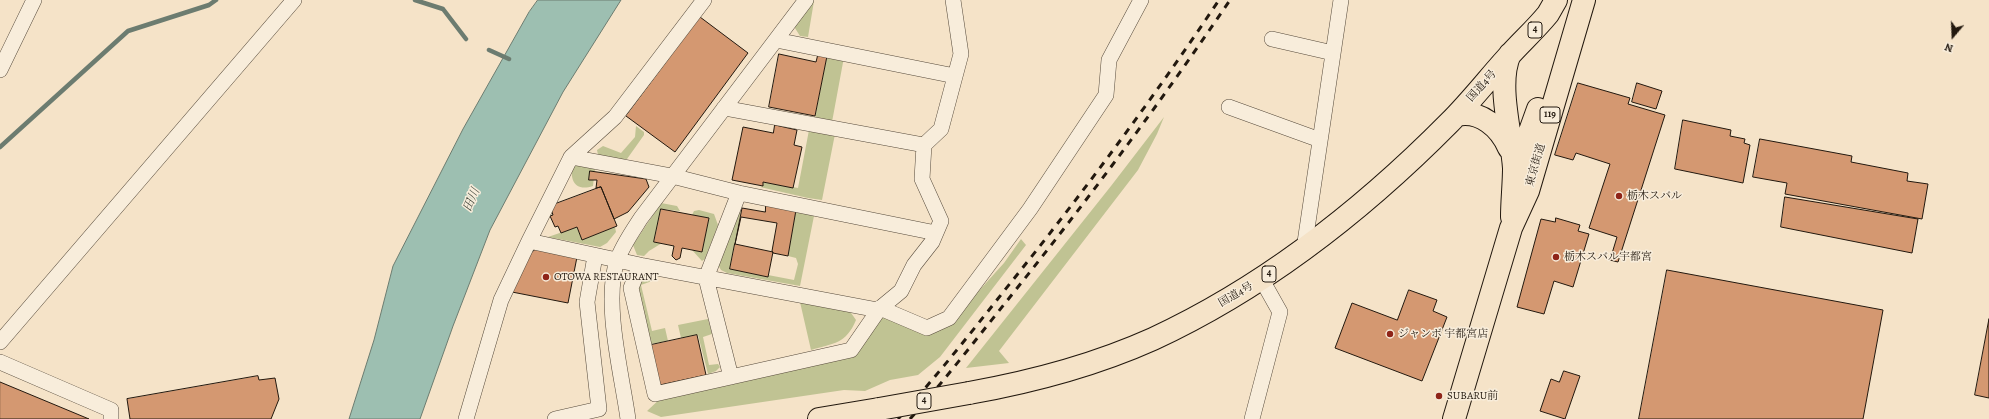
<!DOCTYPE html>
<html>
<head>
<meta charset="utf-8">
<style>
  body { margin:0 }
  #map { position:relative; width:1989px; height:419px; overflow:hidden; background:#f5e3c8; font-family:Alegreya,serif }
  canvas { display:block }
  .north { position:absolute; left:1933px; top:16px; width:40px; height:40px; -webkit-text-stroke:3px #f8eddb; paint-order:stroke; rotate:199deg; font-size:11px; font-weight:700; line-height:16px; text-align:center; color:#22180e }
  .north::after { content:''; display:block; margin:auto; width:14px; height:18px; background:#22180e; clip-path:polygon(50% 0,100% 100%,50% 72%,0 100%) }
</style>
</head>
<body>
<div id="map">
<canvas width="1989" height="419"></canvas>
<div class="north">N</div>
</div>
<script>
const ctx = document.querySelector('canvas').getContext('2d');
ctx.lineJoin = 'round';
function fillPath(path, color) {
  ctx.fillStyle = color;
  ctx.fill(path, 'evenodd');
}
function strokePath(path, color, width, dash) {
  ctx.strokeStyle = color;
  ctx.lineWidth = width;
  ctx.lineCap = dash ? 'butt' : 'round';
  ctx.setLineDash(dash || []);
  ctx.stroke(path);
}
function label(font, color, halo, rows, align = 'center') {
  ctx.font = font + ' Alegreya,"Noto Serif JP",serif';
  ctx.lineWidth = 3;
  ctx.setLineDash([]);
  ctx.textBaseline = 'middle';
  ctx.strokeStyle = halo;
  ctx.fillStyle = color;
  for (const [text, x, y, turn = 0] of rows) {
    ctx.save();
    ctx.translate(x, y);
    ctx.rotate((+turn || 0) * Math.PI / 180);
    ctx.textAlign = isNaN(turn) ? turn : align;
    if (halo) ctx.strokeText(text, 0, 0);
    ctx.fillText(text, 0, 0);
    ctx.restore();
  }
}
fillPath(new Path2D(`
  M814 1 808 37 800 36 793 25 809 4Z
  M827 56 844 57 832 122 815 118Z
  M1164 117 1157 134 1138 170 999 351 1009 363 966 368 1111 186Z
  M636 126 644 132V135L627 159H611L598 155 597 150 603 146 621 153 635 137Z
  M809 130 835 134 822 200 808 198 760 187 763 186V182L798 188Z
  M573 164 595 168 593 186C575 192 569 180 573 164Z
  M661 203 677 206 680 211 661 209 654 242 662 243 649 251 644 256 637 255 633 245Z
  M742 205 730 269 768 277V275L794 280 798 264 796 258 788 256 796 210 815 211 800 286 727 273 721 270 717 263Z
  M699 210 714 214 718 225 705 259 702 261 692 250 702 252 709 218 692 215 694 211Z
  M577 227 582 240 615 227 616 232 607 243 600 247 548 237Z
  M1021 239 1026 245 940 357 918 375 890 380 865 391 844 390 661 417 647 411 662 397 856 353 881 315 948 325 1004 263Z
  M646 270H649L652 281 641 285 652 331 665 328 668 341 650 344 636 291Z
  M800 302 849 310 856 320C846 344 834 343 811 350Z
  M708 319 712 334 703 337 709 365 718 364 720 367 716 371 708 374 698 335 681 338 678 325Z`), '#c0c393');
const water = new Path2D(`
  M538 0H621L563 92 490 230 453 326 420 419H349L374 340 393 266 463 129 529 12Z`);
fillPath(water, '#9dbfb1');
strokePath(water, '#6c7c70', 1);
strokePath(new Path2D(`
  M415 0 443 9 466 39
  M489 50 509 59
  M0 147 128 31 209 5 216 0`), '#6c7c70', 4.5);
const building = new Path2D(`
  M700 17 748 53 675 152 626 116Z
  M779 54 816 62 818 54 827 56 815 116 769 107Z
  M1578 83 1630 98 1628 104 1665 115 1618 262 1610 260 1617 237 1589 228 1610 164 1576 153 1573 160 1555 155Z
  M1637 83 1662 91 1656 109 1632 102Z
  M1683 120 1731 130 1730 136 1745 139 1744 143 1750 145 1743 183 1675 169Z
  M775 125 797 130 794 145 802 147 793 188 763 182V186L732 180 743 127 773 133Z
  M1760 139 1852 156 1851 162 1908 173 1907 181 1928 184 1922 219 1785 194 1787 183 1753 177Z
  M590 171 646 179 649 187 628 212 614 219 601 187 596 188 597 180H589Z
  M601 187 617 226 582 240 577 227 561 233 558 226 555 227 550 216 553 215 550 206Z
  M1785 197 1918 219 1912 253 1781 227Z
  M766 204 796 210 788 256 773 253 772 251 777 223 741 217 735 244 742 208 765 212Z
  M661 209 709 218 702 252 682 248 680 258 676 260 672 256 674 246 654 242Z
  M1556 218 1580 225 1578 231 1589 234 1573 287 1554 281 1544 314 1517 307 1541 219 1555 222Z
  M735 244 773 252 768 277 730 269Z
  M536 249 577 257 568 303 512 292 530 254Z
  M1667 270 1883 310 1863 419H1639Z
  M1409 290 1437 300 1433 311 1447 317 1422 381 1335 348 1352 303 1397 320Z
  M1989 319V398L1975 395Z
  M697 335 706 375 660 385 651 345Z
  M1564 371 1580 376 1565 419 1540 411 1551 379 1559 382Z
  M258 376 259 380 275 378 279 399 271 419H130L127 399Z
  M0 382 89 419H0Z`);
fillPath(building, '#d49871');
strokePath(building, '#22180e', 1);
const minor = new Path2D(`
  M704 0 615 117 571 157 672 176 739 193 936 233
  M1272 39 1333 53
  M776 40 955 76
  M0 70 34 0
  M1229 107 1320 140
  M724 108 924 145
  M529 241 640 265 878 310 901 291 914 265 932 242 941 221 922 179 924 145 941 129 961 54 953 0
  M1304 249 1341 0
  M640 265 631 288 655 394 851 350 880 308 927 328 949 318 1030 209 1106 95 1109 60 1141 0
  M0 342 294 0
  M0 362 111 410V419
  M731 377 706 278 739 193
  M466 419 501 300 529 241 571 157
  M555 419 599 409 587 302 595 256
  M628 419C622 375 603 303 617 261 622 246 632 232 641 218L806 0
  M1252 419 1280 312 1262 280`);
const highway = new Path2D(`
  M1510 54C1496 84 1512 136 1514 168 1514 184 1512 201 1512 217
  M1457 115C1480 110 1500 127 1509 148
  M1514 167 1525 145 1538 109
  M969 393C1031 382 1095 365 1153 339 1265 287 1363 210 1450 122 1470 102 1488 79 1507 58 1520 43 1535 30 1548 14L1556 0
  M819 419 879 409
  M1454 419 1511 228 1528 191 1584 0`);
strokePath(minor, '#574b3c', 16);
strokePath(highway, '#22180e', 24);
strokePath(minor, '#f8eddb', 15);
strokePath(highway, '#f5e3c8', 22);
strokePath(new Path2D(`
  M898 419C935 378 970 334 1004 291 1080 197 1152 100 1219 0
  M910 419C945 380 977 338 1010 297 1087 201 1161 102 1230 0`), '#22180e', 3, [7, 7]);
const highwayBridge = new Path2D(`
  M879 409 969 393`);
strokePath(highwayBridge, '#22180e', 24, []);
strokePath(highwayBridge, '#f5e3c8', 22);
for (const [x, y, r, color] of [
  [1619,196,4,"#8f2418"],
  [1556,257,4,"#8f2418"],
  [546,277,4,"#8f2418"],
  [1390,334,4,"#8f2418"],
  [1439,396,4,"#8f2418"]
]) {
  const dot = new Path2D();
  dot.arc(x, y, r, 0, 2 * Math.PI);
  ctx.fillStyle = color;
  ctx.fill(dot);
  strokePath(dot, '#f8eddb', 1.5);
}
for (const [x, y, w] of [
  [1535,30,14],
  [1550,115,20],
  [1269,274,14],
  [924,401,14]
]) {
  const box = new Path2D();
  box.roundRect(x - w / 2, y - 8, w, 16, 3);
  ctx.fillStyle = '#f8eddb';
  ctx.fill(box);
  strokePath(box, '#22180e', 1);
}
label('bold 10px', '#22180e', null, [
  ["4",1535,30],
  ["119",1550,115],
  ["4",1269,274],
  ["4",924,401]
]);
label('11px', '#22180e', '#f8eddb', [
  ["国道4号",1482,86,-48],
  ["東京街道",1536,165,-74],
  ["国道4号",1236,295,-30]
]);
label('11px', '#22180e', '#f8eddb', [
  ["栃木スバル",1627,196],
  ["栃木スバル宇都宮",1564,257],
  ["OTOWA RESTAURANT",554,277],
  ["ジャンボ 宇都宮店",1398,334],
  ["SUBARU前",1447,396]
], 'left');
label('italic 12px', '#4d5247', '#f8eddb', [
  ["田川",472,200,-67]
]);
</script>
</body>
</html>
